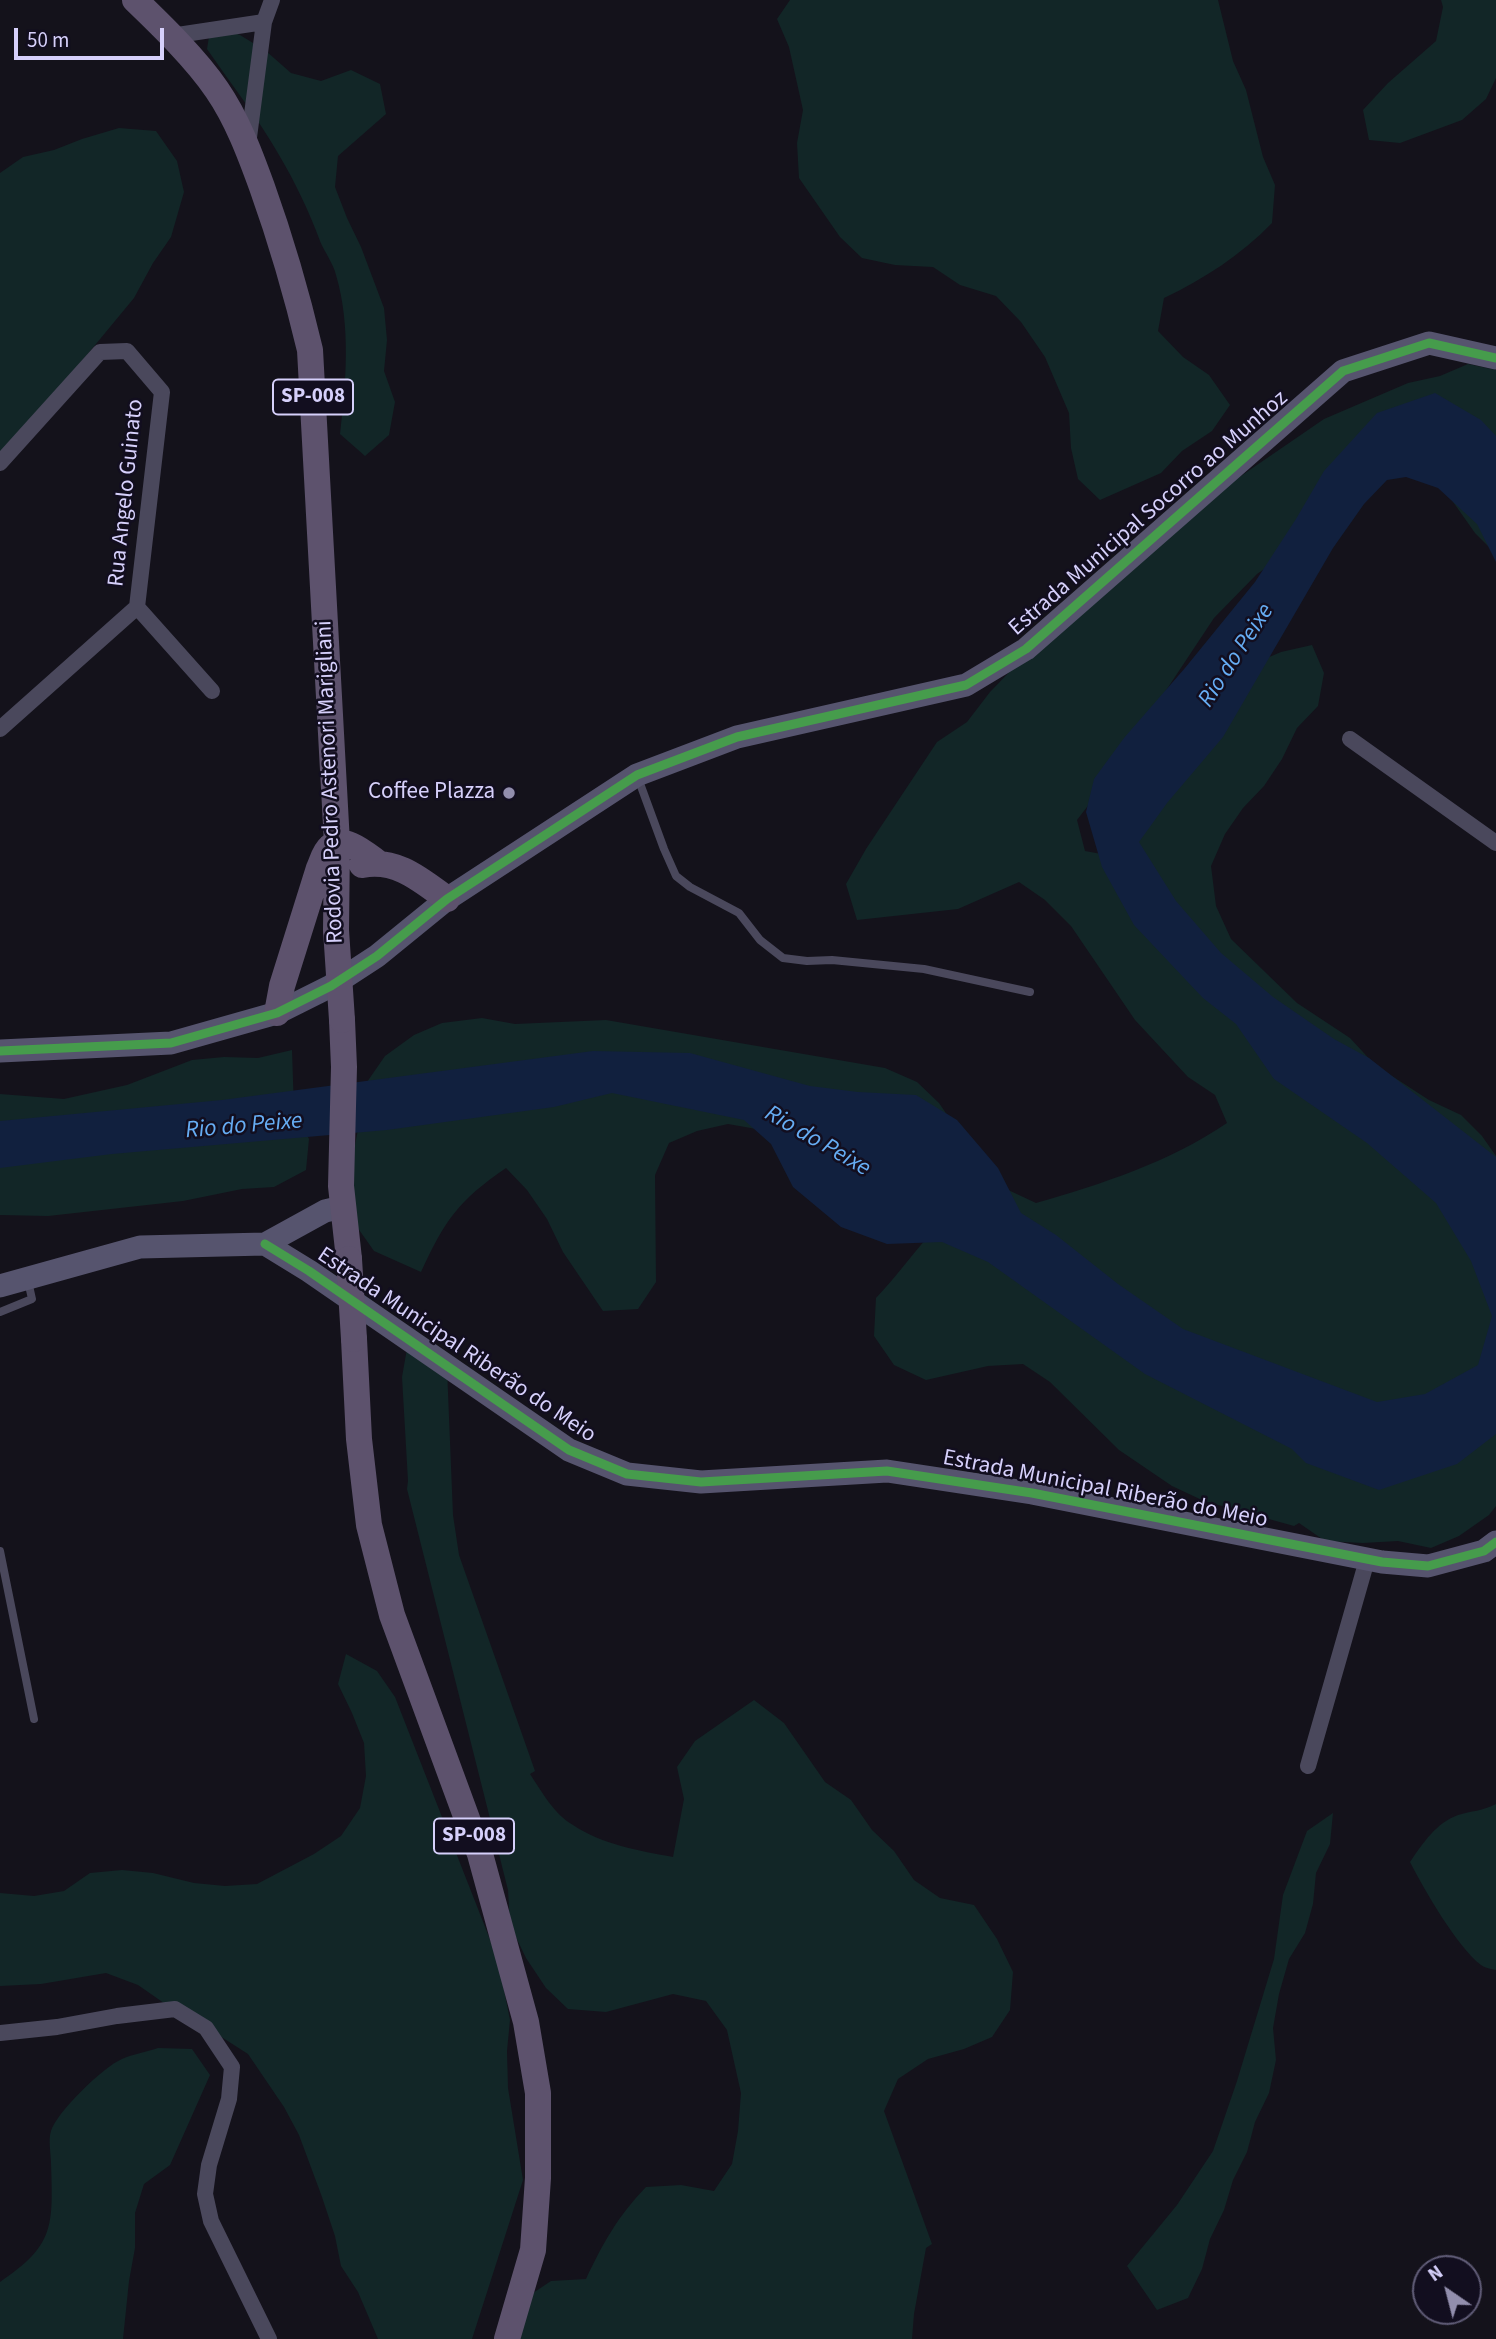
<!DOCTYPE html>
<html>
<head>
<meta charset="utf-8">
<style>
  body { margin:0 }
  #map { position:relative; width:1496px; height:2339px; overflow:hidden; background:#14121b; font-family:"Source Sans 3",sans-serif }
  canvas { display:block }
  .north { position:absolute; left:1412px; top:2255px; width:70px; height:70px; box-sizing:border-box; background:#120e1f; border:2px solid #605c77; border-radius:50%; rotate:325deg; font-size:19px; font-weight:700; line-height:28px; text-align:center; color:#d6d0fb }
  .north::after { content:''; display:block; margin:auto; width:24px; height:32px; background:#928ead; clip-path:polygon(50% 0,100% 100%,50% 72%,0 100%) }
  .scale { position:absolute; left:14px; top:28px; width:150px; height:32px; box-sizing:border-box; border:4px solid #d6d0fb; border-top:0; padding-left:9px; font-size:21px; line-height:24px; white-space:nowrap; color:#d6d0fb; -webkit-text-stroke:5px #120e1f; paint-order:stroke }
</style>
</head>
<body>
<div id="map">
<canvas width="1496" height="2339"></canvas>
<div class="north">N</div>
<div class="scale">50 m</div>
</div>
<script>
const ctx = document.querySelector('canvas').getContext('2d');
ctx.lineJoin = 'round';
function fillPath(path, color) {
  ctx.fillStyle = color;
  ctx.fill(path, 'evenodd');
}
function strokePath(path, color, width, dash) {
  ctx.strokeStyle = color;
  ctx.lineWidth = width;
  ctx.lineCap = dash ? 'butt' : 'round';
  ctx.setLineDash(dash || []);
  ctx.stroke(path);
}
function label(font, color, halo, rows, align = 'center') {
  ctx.font = font + ' "Source Sans 3",sans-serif';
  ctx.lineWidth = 5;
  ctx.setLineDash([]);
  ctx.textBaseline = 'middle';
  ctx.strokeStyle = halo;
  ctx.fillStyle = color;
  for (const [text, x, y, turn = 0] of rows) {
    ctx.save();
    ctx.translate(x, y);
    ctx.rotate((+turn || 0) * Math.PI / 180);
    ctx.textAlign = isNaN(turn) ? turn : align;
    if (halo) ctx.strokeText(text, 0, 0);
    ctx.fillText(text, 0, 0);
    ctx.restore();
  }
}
fillPath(new Path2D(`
  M790 0H1218L1233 61 1246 90 1263 157 1275 185 1272 223C1241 255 1204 279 1164 298L1158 331 1183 357 1209 375 1230 405 1212 431 1182 451 1161 473 1100 500 1078 479 1071 448 1069 413 1045 357 1021 322 996 296 960 285 933 267 895 265 862 258 840 237 799 178 797 143 803 110 789 47 777 19Z
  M1441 0H1496V78L1486 99 1462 120 1400 143 1369 140 1363 110 1388 83 1436 41 1443 7Z
  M211 24 240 35 266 51 291 73 321 81 351 70 380 84 386 114 338 156 335 187 347 218 361 247 384 308 387 340 384 371 395 402 389 435 365 456 340 434C346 384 351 325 336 275 333 263 325 253 320 241 309 211 295 182 279 155 258 118 231 84 207 49Z
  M119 128 156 131 177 161 184 192 171 237 153 263 134 298 0 460V173L23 157 54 150 82 139Z
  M1468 364 1496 370V554L1475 533 1451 499 1408 456 1286 554 1257 574 1214 618 1100 790 1077 820 1085 851 1118 857 1253 664 1281 652 1312 645 1324 673 1318 706 1297 728 1282 759 1264 786 1243 808 1225 834 1211 866 1216 906 1231 939 1297 1003 1350 1038 1375 1065 1429 1100 1461 1115 1482 1136 1496 1156V1506L1489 1515 1459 1536 1431 1548 1398 1541 1363 1543 1325 1541 1299 1523 1294 1526 1204 1501 1172 1486 1119 1450 1050 1382 1023 1364 988 1366 926 1380 894 1365 874 1336 876 1298C898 1275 915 1250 937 1227L762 1130 728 1124 697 1131 669 1143 655 1175 656 1282 638 1309 603 1311 563 1252 547 1219 527 1190 506 1168C458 1201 445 1220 421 1272L374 1251 350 1217 348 1182 367 1082 385 1056 414 1035 442 1023 482 1018 515 1024 606 1020 885 1068 917 1082 939 1103 983 1167 1004 1188 1036 1203C1102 1184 1170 1162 1227 1123L1215 1095 1188 1077 1135 1020 1071 926 1045 900 1019 882 958 909 857 920 846 884 866 849 937 742 967 722 990 692 1117 561 1324 419 1408 383 1440 376Z
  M292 1050 294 1110 309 1139 306 1170 274 1187 242 1189 183 1201 48 1216 0 1215V1094L64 1099 127 1085 192 1060 224 1057 258 1058Z
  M408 1343 447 1368 453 1515 459 1555 535 1771 530 1774C542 1792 554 1814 573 1825 601 1844 640 1851 673 1857L684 1799 677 1767 695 1741 754 1700 784 1723 825 1782 851 1800 872 1830 894 1851 914 1880 940 1898 974 1905 997 1939 1013 1972 1010 2010 992 2037 964 2049 928 2059 898 2079 884 2111 932 2244 926 2248 914 2314 912 2339H504L521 2301 551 2281 586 2279C603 2243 618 2216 646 2187L681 2185 714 2191 732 2164 738 2131 741 2093 727 2030 706 2001 673 1994 606 2012 568 2009 546 1988 526 1958 510 1925 508 1890 407 1489 408 1481 402 1377Z
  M346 1654 377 1671 395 1697 498 1960 510 2020 507 2051 508 2088 523 2180 472 2339H378L358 2292 341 2266 335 2236 322 2197 299 2135 284 2107 248 2054 223 2038 194 2024 138 1985 106 1973 41 1984 0 1986V1893L34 1896 64 1891 90 1873 122 1870 153 1873 194 1883 225 1886 257 1884 314 1854 341 1836 360 1808 366 1776 364 1743 352 1713 338 1684Z
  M1496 1804V1970C1491 1969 1485 1968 1481 1965 1457 1947 1424 1889 1410 1862 1423 1843 1436 1823 1458 1815 1471 1811 1483 1811 1496 1804Z
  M1333 1813 1330 1844 1316 1873 1313 1904 1305 1933 1289 1959 1279 1994 1273 2028 1276 2060 1269 2093 1255 2122 1247 2152 1233 2180 1224 2210 1210 2239 1202 2269 1188 2298 1157 2310 1127 2266 1177 2205 1213 2151 1237 2081 1274 1959 1283 1895 1307 1831Z
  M158 2048 192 2049 210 2075 170 2165 144 2184 135 2213V2248L129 2281 123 2339H0V2282C55 2245 53 2226 51 2163 51 2154 48 2140 51 2131 57 2112 103 2067 122 2059 133 2054 146 2052 158 2048Z`), '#122627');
fillPath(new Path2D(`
  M1435 393 1481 420 1496 436V562L1477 524 1438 488 1406 477 1387 480 1364 504 1333 548 1223 737 1167 803 1139 842 1176 901 1221 953 1273 997 1334 1039 1369 1058 1496 1157V1434L1457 1464 1379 1490 1306 1463 1292 1449 1145 1374 988 1262 942 1242 887 1244 841 1227 793 1187 771 1144 744 1120 612 1093 554 1107 387 1130 112 1154 0 1168V1121L222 1100 593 1051 690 1053 810 1086 858 1092 916 1095 957 1120 998 1168 1021 1213 1056 1235 1118 1284 1183 1329 1377 1402 1425 1394 1478 1365 1492 1316 1471 1261 1436 1203 1367 1143 1274 1079 1236 1024 1203 998 1134 925 1102 867 1086 812 1094 779 1124 738 1185 668 1255 582 1296 519 1324 471 1377 413Z`), '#11203e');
strokePath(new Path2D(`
  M638 778 664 849 676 876 690 887 739 913 760 940 783 958 807 961 832 960 924 969 1030 992
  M0 1312 32 1299 28 1281
  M0 1551 34 1719`), '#4a485c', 8);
strokePath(new Path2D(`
  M171 36 264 22 272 0
  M248 145 264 22
  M0 463 100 352 127 351 162 392 137 607 0 729
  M137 607 212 691
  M1350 739 1496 843
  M1308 1766 1367 1560
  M0 2033 57 2027 117 2016 175 2009 206 2028 232 2067 229 2099 209 2165 205 2194 211 2221 269 2339`), '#4a485c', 16);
strokePath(new Path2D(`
  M0 1051 171 1043 277 1013 331 986 377 956 447 899 637 775 737 737 966 685 1026 649 1343 371 1429 343 1496 358
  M265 1244 309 1271 569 1450 627 1474 701 1482 887 1471 1032 1493 1382 1562 1428 1566 1484 1551 1496 1542
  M0 1286 140 1247 265 1244 325 1211 342 1207`), '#56546e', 23);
strokePath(new Path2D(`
  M135 0C162 26 196 59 217 90 237 119 250 154 262 187 281 240 297 295 310 350L337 843 336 930
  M362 865C396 858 421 880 447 899
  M277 1013 282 986 319 868C322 862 324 852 330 847 343 834 366 854 377 862
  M342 1020 344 1067 341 1186 349 1259
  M354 1339 359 1439 369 1525 392 1615 480 1854 526 2022 538 2093V2178L533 2250 507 2339`), '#5d526d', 26);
strokePath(new Path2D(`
  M336 930 342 1020
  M349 1259 354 1339`), '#5d526d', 26);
strokePath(new Path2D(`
  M0 1051 171 1043 277 1013 331 986 377 956 447 899 637 775 737 737 966 685 1026 649 1343 371 1429 343 1496 358
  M265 1244 309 1271 569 1450 627 1474 701 1482 887 1471 1032 1493 1382 1562 1428 1566 1484 1551 1496 1542`), '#469c4c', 9);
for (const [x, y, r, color] of [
  [509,793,7,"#928ead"]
]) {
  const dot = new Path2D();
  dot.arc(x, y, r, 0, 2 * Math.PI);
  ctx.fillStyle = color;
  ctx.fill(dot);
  strokePath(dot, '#120e1f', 2.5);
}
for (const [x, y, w] of [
  [313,397,80],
  [474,1836,80]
]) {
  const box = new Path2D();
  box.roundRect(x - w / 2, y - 17.5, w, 35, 5);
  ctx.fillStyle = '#120e1f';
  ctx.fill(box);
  strokePath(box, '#d6d0fb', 2);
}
label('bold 21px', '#d6d0fb', null, [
  ["SP-008",313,397],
  ["SP-008",474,1836]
]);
label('23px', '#d6d0fb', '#120e1f', [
  ["Rua Angelo Guinato",127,493,-84],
  ["Estrada Municipal Socorro ao Munhoz",1149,514,-41],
  ["Rodovia Pedro Astenori Marigliani",331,782,-92],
  ["Estrada Municipal Riberão do Meio",456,1346,34],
  ["Estrada Municipal Riberão do Meio",1105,1490,11]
]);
label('23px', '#d6d0fb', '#120e1f', [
  ["Coffee Plazza",495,793]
], 'right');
label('italic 24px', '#66adf4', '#120e1f', [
  ["Rio do Peixe",1237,656,-57],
  ["Rio do Peixe",244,1127,-5],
  ["Rio do Peixe",817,1142,30]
]);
</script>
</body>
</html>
